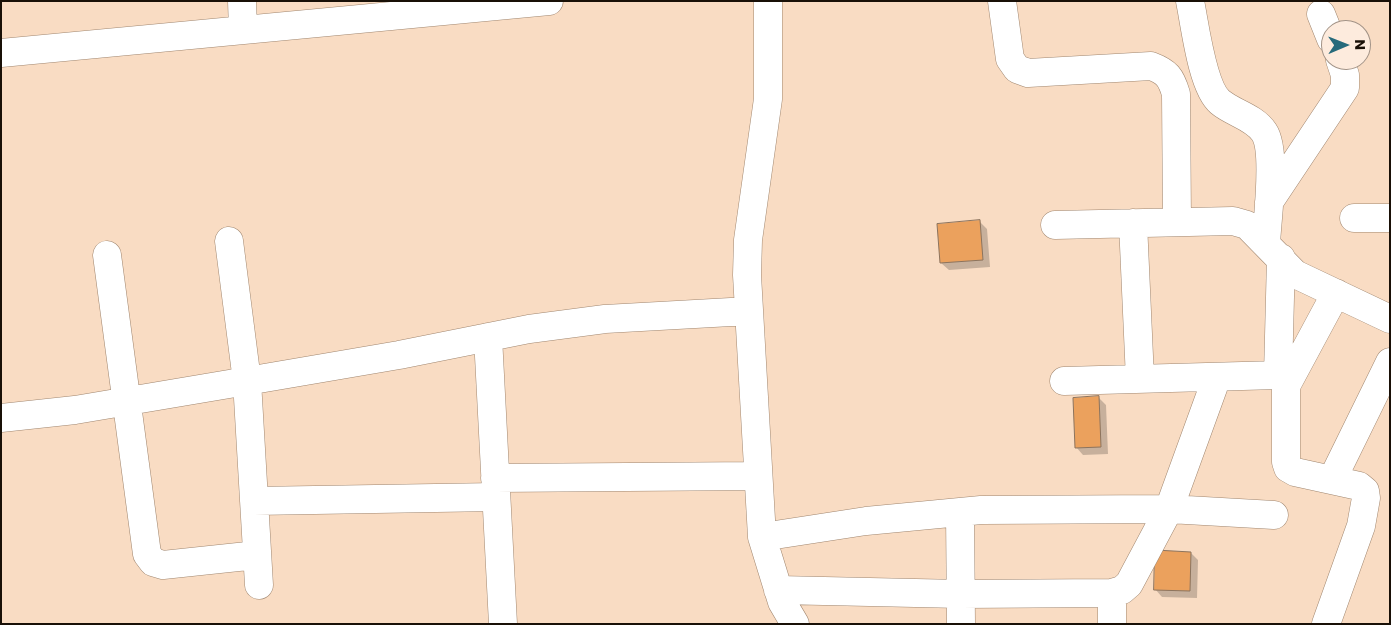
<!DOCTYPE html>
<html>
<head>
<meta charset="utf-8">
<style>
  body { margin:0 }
  #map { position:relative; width:1391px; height:625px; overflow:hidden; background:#f9dcc3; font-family:Poppins,sans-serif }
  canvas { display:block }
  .frame { position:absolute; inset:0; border:2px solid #191007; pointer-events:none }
  .north { position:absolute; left:1321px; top:20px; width:50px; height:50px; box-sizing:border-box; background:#fdebdd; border:1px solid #a29387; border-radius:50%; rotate:89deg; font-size:14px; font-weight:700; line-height:20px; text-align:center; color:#191007 }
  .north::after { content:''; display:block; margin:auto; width:18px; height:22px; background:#266a7b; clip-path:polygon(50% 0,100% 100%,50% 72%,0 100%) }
</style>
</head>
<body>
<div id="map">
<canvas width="1391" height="625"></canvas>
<div class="frame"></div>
<div class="north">N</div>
</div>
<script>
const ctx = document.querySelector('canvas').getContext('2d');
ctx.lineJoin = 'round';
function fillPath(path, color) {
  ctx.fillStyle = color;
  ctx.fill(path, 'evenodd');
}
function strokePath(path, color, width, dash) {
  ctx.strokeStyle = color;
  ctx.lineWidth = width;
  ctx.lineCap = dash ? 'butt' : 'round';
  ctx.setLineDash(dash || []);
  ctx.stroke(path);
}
fillPath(new Path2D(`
  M980 222 987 229 990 267 949 270 941 263Z
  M1099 398 1106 405 1108 454 1083 455 1076 447Z
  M1191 553 1198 560 1197 598 1162 597 1155 589Z`), '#0003');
const building = new Path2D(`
  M980 220 983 260 940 263 937 224Z
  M1099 396 1101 447 1075 448 1073 398Z
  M1155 550 1191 552 1190 591 1154 590Z`);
fillPath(building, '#eba15d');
strokePath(building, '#8c735d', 1);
const minor = new Path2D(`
  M242 1 243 30
  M768 1V99L748 240 747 275 762 537 782 602 795 624
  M1002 1 1010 59 1017 69 1028 73 1151 66C1167 72 1171 77 1176 94L1177 222
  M1190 1C1195 25 1202 87 1220 102 1233 113 1254 117 1264 132 1277 151 1267 220 1266 244
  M1321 14 1331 39
  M1 53 549 1
  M1269 202 1345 88V75L1340 60
  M1354 218H1390
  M1133 223 1140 379
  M1055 225 1233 221 1247 225 1295 274 1390 319
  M229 241 247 381 259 585
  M107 255 147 554 153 562 163 565 257 555
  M488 337 503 624
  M1278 375 1281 258
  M1064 381 1278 375 1283 378 1286 386V462L1288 468 1295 472 1359 486 1365 491 1366 498 1361 526 1326 624
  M1286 386 1336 293
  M1 418 75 410 247 381 399 355 529 329 605 319 749 311
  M495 478 758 476
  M1332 480 1390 362
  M254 501 496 497
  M960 512 961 624
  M762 537 866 521 981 510 1169 509 1274 515
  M778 590 961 594 1112 593 1122 590 1129 584 1169 509 1217 377
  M1112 624V593`);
strokePath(minor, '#a0866f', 29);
strokePath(minor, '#fff', 28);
</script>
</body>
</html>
